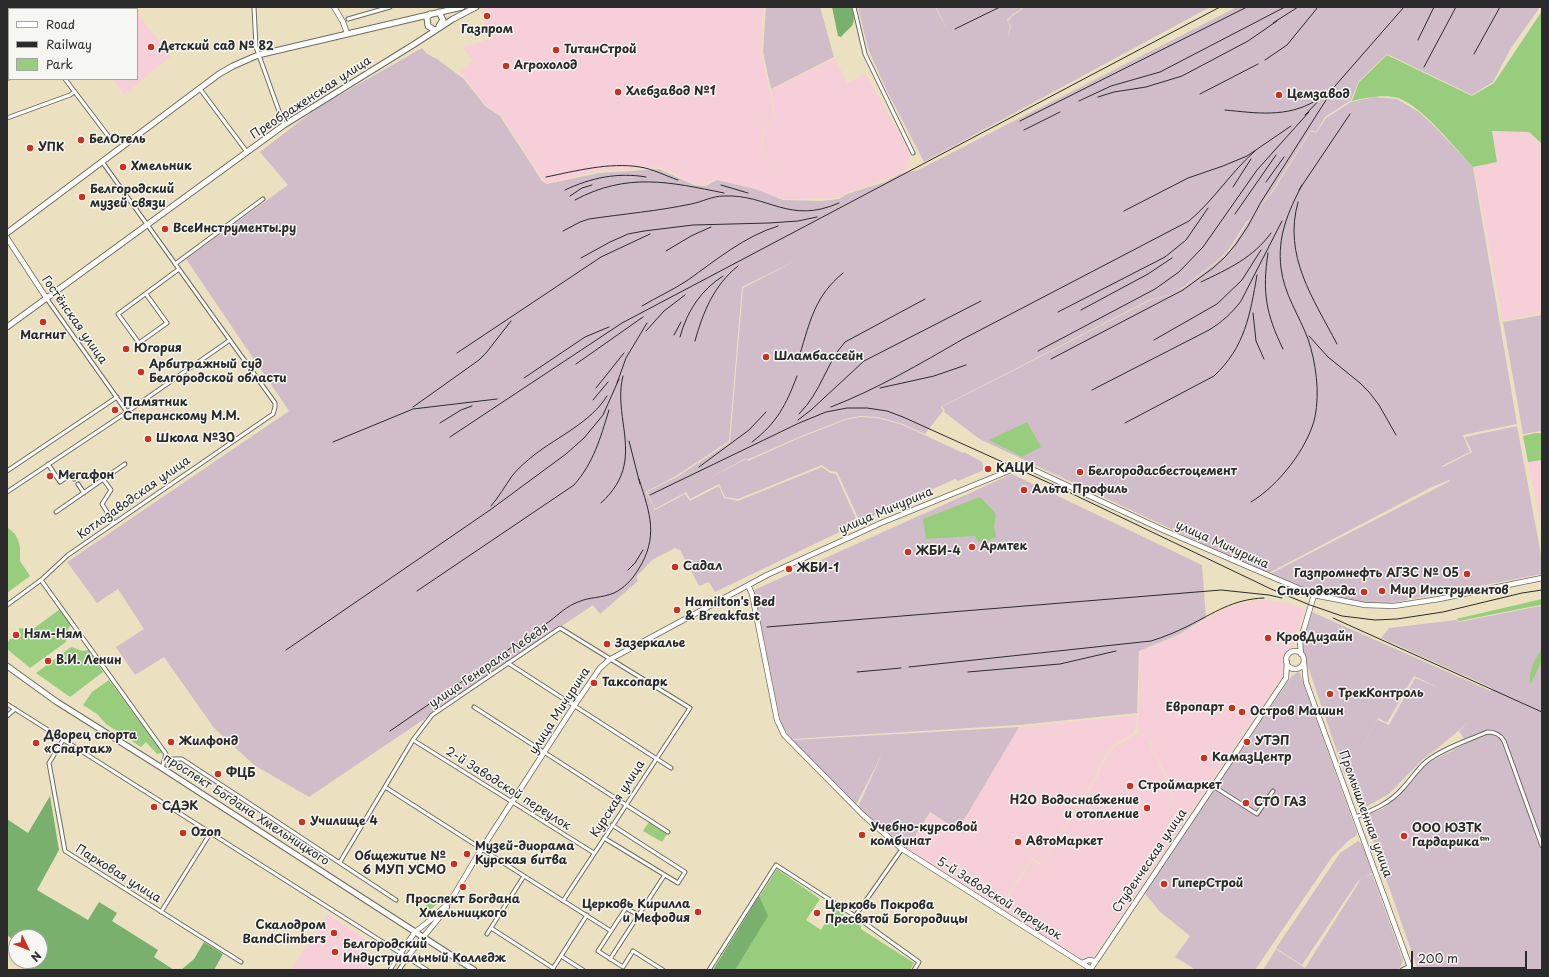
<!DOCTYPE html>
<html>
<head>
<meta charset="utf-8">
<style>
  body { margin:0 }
  #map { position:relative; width:1549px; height:977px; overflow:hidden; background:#ebe1c0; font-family:"Playpen Sans",sans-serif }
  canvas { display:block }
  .frame { position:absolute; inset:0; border:8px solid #2b2b2b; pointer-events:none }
  .legend { position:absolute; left:8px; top:8px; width:130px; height:72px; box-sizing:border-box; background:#f6f6f2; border:1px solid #a5a5a2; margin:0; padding:5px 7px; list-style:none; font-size:12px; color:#2b2b2b }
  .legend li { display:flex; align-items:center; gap:8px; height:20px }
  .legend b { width:20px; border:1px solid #a5a5a2 }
  .north { position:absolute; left:8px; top:929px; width:40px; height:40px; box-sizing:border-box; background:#f6f6f2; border:1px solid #a5a5a2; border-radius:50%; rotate:133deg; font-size:11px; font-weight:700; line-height:16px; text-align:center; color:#2b2b2b }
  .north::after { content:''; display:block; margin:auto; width:14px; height:18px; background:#c8321e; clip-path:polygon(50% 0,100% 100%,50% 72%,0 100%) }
  .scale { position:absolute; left:1411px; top:951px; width:116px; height:18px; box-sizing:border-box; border:2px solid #2b2b2b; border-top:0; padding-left:5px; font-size:12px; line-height:14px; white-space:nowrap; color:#2b2b2b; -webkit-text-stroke:3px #f6f6f2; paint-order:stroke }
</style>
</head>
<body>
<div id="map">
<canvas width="1549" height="977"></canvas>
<div class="frame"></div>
<ul class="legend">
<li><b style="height:5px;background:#fff"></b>Road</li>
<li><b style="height:5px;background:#2b2b2b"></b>Railway</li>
<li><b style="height:11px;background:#98cd7e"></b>Park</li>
</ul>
<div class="north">N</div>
<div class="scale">200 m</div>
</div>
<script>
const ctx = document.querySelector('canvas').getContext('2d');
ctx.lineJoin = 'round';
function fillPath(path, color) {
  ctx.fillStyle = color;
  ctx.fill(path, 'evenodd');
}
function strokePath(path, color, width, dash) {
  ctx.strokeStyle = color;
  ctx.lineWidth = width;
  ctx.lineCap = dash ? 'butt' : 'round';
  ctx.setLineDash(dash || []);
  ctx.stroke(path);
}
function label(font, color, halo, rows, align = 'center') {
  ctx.font = font + ' "Playpen Sans",sans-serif';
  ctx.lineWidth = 3;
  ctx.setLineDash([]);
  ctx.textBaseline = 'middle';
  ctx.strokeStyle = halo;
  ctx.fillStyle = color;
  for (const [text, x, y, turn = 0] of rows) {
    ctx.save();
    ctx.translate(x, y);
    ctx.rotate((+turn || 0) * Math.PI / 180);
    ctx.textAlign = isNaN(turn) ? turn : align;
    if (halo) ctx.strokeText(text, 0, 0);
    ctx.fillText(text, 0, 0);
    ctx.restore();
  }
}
fillPath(new Path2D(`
  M490 7H763L761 53 770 92 774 118 764 125 761 148 784 182 762 148 765 125 775 118 771 90 835 58 847 83 866 74 911 154 908 170 884 180 846 193 839 198 784 199 785 186 783 199 716 179 705 184H695L659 167 599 171 547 183 543 180 501 115 486 106 465 77 459 72 473 61 463 47 489 39 481 10Z
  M137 13 171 56 124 95 112 79H137Z
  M1492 132H1528L1542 145V313L1503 321 1474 167 1497 162Z
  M1542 460V531L1528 462Z
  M1267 600 1289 603 1305 609 1282 677 1181 826 1178 825 1181 827 1093 958 1082 960 1001 908 1032 860 1041 865 1098 776V772L1112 748 1138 733 1150 739V747L1163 772 1169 787 1177 824 1170 787 1164 771 1151 747V739L1138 732 1140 651 1178 636 1220 611 1236 605 1250 601Z
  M1137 715V723L1133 734 1111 747 1097 771V775L1041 864 1032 858 1000 907 908 849 930 813 958 830 1019 727Z
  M328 914 366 940 369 964 378 970H290Z`), '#f6cfd8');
fillPath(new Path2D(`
  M766 7H820L834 57 771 89 763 52Z
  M858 7H935L948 31 936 7H1022L1020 10 1012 15 1007 20 1010 26 1008 39 977 56 1008 39 1011 26 1008 21 1012 16 1020 11 1024 7H1210L924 162 887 91 868 49Z
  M1237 7H1540L1511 48 1493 82 1472 95 1387 54 1359 81 1351 100 1325 117 1316 132 1311 130 1272 191 1248 221H1247L1229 249 1217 261 1183 287 1172 294 1149 300 941 407 943 411 925 434 903 424 878 417 860 416 845 419 799 437 747 460 746 458 708 479 746 459 748 461 799 438 845 420 860 417 878 418 903 425 963 453 964 452 982 462 984 470 958 481 955 479 860 522 837 472 830 471 822 465 738 499 725 497 719 484 690 499 686 492 655 509 647 492 677 477 730 442 743 288 797 260 742 287 729 441 676 476 646 492 655 510 685 494 690 501 719 486 724 498 738 501 822 467 830 473 836 474 858 523 715 592 709 582 699 586 680 550 675 548 652 560 636 577 638 581 600 614 593 605 309 797 254 765 214 728 164 657 135 675 116 647 144 629 118 589 97 603 67 562 289 411 186 259 288 185 260 152 317 108 422 48 427 54 437 59 464 79 485 106 500 116 542 181 547 184 599 173 659 169 694 185 706 186 717 180 755 189 783 200 821 201 839 199 847 194 885 182 900 174 918 170Z
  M1374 97 1397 99 1419 112 1435 127 1473 167 1517 424 1463 435 1470 452 1442 466 1443 467 1472 452 1465 437 1517 426 1542 560V574L1386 604 1358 603 1316 592 1268 575 1450 481 1449 480 1430 488 1267 574 988 443 978 438 944 412 945 410 942 407 1149 301 1172 294 1183 288 1217 262 1230 250 1252 216 1273 191 1311 131 1316 133 1326 118 1351 102Z
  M1542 315V431L1523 434 1503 322Z
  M1012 474 1202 565 1206 618 1178 635 1139 651 1137 713 1019 725 792 739 783 729 779 714 754 590Z
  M1540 606 1542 607V970H1418L1364 816 1382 809 1399 796 1423 767 1430 762 1467 743 1459 731 1470 721 1439 747 1423 759 1389 794 1361 810 1347 773 1345 775 1303 652 1302 646 1312 612 1491 691 1492 688 1381 638 1389 628 1456 620 1459 622ZM1414 676 1439 688 1415 678 1389 725 1378 720 1355 758 1379 718 1387 723Z
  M1299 671 1357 833 1356 836 1349 840 1332 857 1255 970H1192L1193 968 1175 957 1190 936 1159 911 1144 892 1291 677Z
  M1019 727 958 830 930 812 907 849 858 807 882 754 856 805 792 740Z
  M1358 841 1362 844 1372 873 1358 881 1302 965 1276 948 1340 853Z
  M1372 874 1403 960 1401 966 1398 970H1263L1276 949 1305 968 1361 879Z`), '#d1bdca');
fillPath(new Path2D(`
  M1542 11V144L1529 132 1492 131 1497 162 1473 167C1454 147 1423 107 1398 98 1384 94 1365 98 1352 101L1359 82 1387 55 1472 96 1494 83Z
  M1027 422 1041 447 1022 457 989 440Z
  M1535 433H1542V460L1528 462 1523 436Z
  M980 497 996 514 994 526 996 537 985 543 977 541 975 536 926 539 923 519Z
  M7 527 15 534 18 540 20 547V561L30 576 7 593Z
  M1542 599V606L1540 605 1459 621 1456 619Z
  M60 609 71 624 65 636 66 642 30 668 7 649V644L10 639 20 637 19 628 33 629Z
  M71 647 83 651 89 650 103 672 70 697 36 673Z
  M1542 650V660L1531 684C1527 676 1535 656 1542 650Z
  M109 680 163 753 157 754 146 742 141 747 106 724 97 714 83 705 92 692Z
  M649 822 667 834 662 842 643 831Z
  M777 869 820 899 806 920 821 930 834 908 861 926V929L914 963 910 970H713Z
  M432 896 440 901 425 915 419 911 420 909 423 910Z`), '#98cd7e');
fillPath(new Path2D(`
  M832 7H852C853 13 856 22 851 27 847 31 845 32 841 37L838 36Z
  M50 796 59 850 37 890 88 920 99 902 117 913 112 921 158 950 154 957 174 970H28L23 961H40V937H16V947L12 939 7 935V819L28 833Z
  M759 896 768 916 735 970H713Z
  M204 942 223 954 214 970H181L194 959Z`), '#7ab06d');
const street = new Path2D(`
  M20 7 22 9
  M254 7 256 47 284 125
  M854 7 865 54 913 153
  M348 19 390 7
  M7 48H9
  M7 78H9
  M65 79 112 141
  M200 89 247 152
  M7 118 70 95 74 92
  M175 264 263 199
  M146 294 167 323 139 343 118 314 179 269
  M47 299 127 412
  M48 464 60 482 71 474 74 479
  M7 471 117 397
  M103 479 111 490 102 504 114 523
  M78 484 84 493
  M7 492 127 412 230 340
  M56 512 125 464
  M41 580 166 754 162 768
  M7 605 41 580 68 555 273 414 275 407V403L103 163
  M508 663 671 768
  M7 704 427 970
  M474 707 668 832
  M7 716 15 709
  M63 740 49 763 65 851 241 962
  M413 740 594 853
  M165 759H182L396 900
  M1213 786 1257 814 1273 791
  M385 787 524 876 611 931
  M1356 817C1373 810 1390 803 1402 789 1411 780 1417 769 1427 761 1444 748 1467 741 1487 732 1495 732 1500 734 1504 741L1542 846
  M604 838 678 883 685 872 612 825
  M340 862 413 740 432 715 560 628 690 708 563 901
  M161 912 211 832
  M638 915 626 908 598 951 623 967 633 951 663 970
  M855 916 902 849
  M491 928 553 968
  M487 934 524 876
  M561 956 583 970
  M610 959 664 876
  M390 970 400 954
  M399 970 407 958
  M552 970 587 915
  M709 970 776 865 855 916 919 962 914 970
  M1402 970 1410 966`);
const secondary = new Path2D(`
  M334 7 343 22 347 33
  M7 238 47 299
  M748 585 752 594 777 720 784 735 863 815 902 849 1091 969
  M1286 660a9 9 0 1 1 18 0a9 9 0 1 1-18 0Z
  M1301 654 1300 642 1314 595
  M1304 663 1306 682 1411 970
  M400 954 415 932 433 918 451 900 479 853 574 706 600 668 609 660 767 575 881 523 1011 470 1021 464 1163 530 1314 595 1365 605 1394 606 1439 599 1542 578
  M407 958C419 940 435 925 447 907
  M1082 963 1089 960 1096 961
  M1090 970 1286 678 1287 662`);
const primary = new Path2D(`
  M439 12 443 20 439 26
  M430 14 427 18 428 26 433 29 436 30
  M7 233 219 74 233 66 258 55 462 7
  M7 327 284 125 413 45 453 19 476 7
  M7 666 57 702 162 768 474 970`);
strokePath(street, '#6e6b5f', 5);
strokePath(secondary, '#6e6b5f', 6);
strokePath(primary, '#6e6b5f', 7);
strokePath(street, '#fff', 3);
strokePath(secondary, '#fff', 4.5);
strokePath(primary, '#fff', 5);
strokePath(new Path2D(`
  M1273 23 1298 7
  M955 29 1000 7
  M1418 40 1434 7
  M1474 54 1500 7
  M1265 60 1287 45 1318 7
  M1424 67 1456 7
  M1200 94 1258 64
  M1098 97 1114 92 1146 87 1182 76 1248 41 1277 21
  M1079 101 1111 86 1160 72 1285 7
  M1225 110C1256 113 1287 118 1315 101
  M1305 115 1326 93
  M1020 121 1247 7
  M1024 130 1060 112
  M546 177C576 171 609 162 640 167 653 169 666 176 678 180
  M1266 182 1284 157
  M721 185 748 193
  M1233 187 1251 159
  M565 190C590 178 618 172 646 177
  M1299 190 1350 114
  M570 196 582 188 592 185
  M575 200C627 172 670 182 724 193
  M1298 202C1283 256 1313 298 1337 344
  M1124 211 1188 178 1223 166 1247 156 1291 126
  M1235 214 1276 155
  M563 231 580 222 589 219C623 214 658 211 691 204 702 202 712 196 724 196 768 194 789 225 839 203
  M666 251 691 236 711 227
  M1268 253C1262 292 1266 314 1283 349
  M581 258 610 242 628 234 644 231 693 225 769 223 798 221 817 217
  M1201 282C1228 269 1253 258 1271 233
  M642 306C657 297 673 290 688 280 716 260 745 236 778 226
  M1081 310 1148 274 1172 258
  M1058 312 1165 257 1186 240 1208 208
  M1253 313 1256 341 1264 359
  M646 331 664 311 685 295
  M674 335 681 322
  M1309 336 1328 357 1360 383 1369 392 1379 405 1396 435
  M680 337C687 311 701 290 723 276
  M1154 340 1217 304 1242 280 1261 250
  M695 341C703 312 714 285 738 266
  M1038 351 1155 289 1179 272 1203 247 1257 170 1309 112
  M457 353 601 257 650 234
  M800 354C810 321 815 296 843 273
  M1051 359 1183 290 1213 268 1225 257 1236 244 1248 226 1261 202 1335 86 1404 7
  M576 364 643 317
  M524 378 585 337 609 327
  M617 383 626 358 647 323
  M596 388 624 353
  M880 388 934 376 966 365
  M1092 390 1209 330C1222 322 1232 313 1241 301L1282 221
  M593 400 608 382
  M413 407 479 360 486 353 511 321
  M831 407C877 389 920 364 963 339L1189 221C1214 200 1231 172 1255 151
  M799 414C822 391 826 363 845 342L925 299
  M798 420 811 410 864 361 981 301
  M440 423 461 410 472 406
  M1125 423 1214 376C1245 347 1250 315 1257 275
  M450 437 622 323 1220 7
  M629 441 640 484
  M333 442 413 409 497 399
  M752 442C777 423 786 405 797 376
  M699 467 749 430 766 412
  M650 495 799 423 826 412 847 408H867L887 411 903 417 1058 487 1271 589 1310 605 1342 616 1375 620 1397 619 1443 612 1522 593 1542 590
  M1251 502C1278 486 1308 448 1315 417 1320 392 1316 363 1308 339 1299 315 1284 294 1281 268 1277 237 1288 212 1302 185
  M601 503C628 478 628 456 623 422 621 407 619 391 623 376
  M491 506C499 497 505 486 512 476 518 468 527 461 534 455 559 436 591 422 607 396
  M628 570 635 563 643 550
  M417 591 574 485C594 462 600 439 609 410
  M1333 618 1542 712
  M767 627 1221 590 1269 595 1282 598
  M286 650 490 510 566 454 584 438 603 415 619 379
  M909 667 1151 641C1164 637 1176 632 1188 626 1214 613 1233 599 1264 598
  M857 672 901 668
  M968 672 1060 664 1116 651
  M390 731 550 621C559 614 567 606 578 602 589 597 602 598 614 593 624 588 632 580 638 570 659 537 650 514 639 479`), '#2b2b2b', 1);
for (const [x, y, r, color] of [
  [487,16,4,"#c8321e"],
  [151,47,4,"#c8321e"],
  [556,50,4,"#c8321e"],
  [506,66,4,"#c8321e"],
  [618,92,4,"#c8321e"],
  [1279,95,4,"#c8321e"],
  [81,140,4,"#c8321e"],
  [30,148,4,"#c8321e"],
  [123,167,4,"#c8321e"],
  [82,197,4,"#c8321e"],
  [165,229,4,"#c8321e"],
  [43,322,4,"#c8321e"],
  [126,349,4,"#c8321e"],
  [766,357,4,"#c8321e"],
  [141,372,4,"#c8321e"],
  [115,410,4,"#c8321e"],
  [148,439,4,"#c8321e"],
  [988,469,4,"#c8321e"],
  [1080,472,4,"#c8321e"],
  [50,476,4,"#c8321e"],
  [1024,490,4,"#c8321e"],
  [972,547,4,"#c8321e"],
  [908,552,4,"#c8321e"],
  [675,567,4,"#c8321e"],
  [789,569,4,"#c8321e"],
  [1467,574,4,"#c8321e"],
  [1382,591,4,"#c8321e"],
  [1364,592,4,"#c8321e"],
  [677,610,4,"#c8321e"],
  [16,635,4,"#c8321e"],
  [1268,638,4,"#c8321e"],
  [607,644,4,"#c8321e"],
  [48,661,4,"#c8321e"],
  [594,683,4,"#c8321e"],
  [1330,694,4,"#c8321e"],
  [1232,708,4,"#c8321e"],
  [1242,712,4,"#c8321e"],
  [171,742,4,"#c8321e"],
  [1247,742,4,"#c8321e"],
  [36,743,4,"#c8321e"],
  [1204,758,4,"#c8321e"],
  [218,774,4,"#c8321e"],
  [1130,786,4,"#c8321e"],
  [1246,803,4,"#c8321e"],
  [154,807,4,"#c8321e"],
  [1147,808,4,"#c8321e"],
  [302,822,4,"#c8321e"],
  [183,833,4,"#c8321e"],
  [862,835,4,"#c8321e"],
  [1404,836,4,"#c8321e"],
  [1018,842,4,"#c8321e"],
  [467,854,4,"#c8321e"],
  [454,864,4,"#c8321e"],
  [1164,884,4,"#c8321e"],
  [463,887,4,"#c8321e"],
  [698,912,4,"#c8321e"],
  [817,913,4,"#c8321e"],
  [334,933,4,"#c8321e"],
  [335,952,4,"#c8321e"]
]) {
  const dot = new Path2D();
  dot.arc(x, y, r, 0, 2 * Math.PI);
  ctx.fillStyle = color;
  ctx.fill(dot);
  strokePath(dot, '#f6f6f2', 1.5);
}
label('bold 12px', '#2b2b2b', '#f6f6f2', [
  ["Газпром",487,30,"center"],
  ["Детский сад № 82",159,47],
  ["ТитанСтрой",564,50],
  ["Агрохолод",514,66],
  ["Хлебзавод №1",626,92],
  ["Цемзавод",1287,95],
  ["БелОтель",89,140],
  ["УПК",38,148],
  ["Хмельник",131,167],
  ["Белгородский",90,190],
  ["музей связи",90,204],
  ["ВсеИнструменты.ру",173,229],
  ["Магнит",43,336,"center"],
  ["Югория",134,349],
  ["Шламбассейн",774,357],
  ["Арбитражный суд",149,365],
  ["Белгородской области",149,379],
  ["Памятник",123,403],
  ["Сперанскому М.М.",123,417],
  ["Школа №30",156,439],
  ["КАЦИ",996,469],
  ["Белгородасбестоцемент",1088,472],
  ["Мегафон",58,476],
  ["Альта Профиль",1032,490],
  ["Армтек",980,547],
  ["ЖБИ-4",916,552],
  ["Садал",683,567],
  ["ЖБИ-1",797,569],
  ["Газпромнефть АГЗС № 05",1459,574,"right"],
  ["Мир Инструментов",1390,591],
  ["Спецодежда",1356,592,"right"],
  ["Hamilton's Bed",685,603],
  ["& Breakfast",685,617],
  ["Ням-Ням",24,635],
  ["КровДизайн",1276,638],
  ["Зазеркалье",615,644],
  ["В.И. Ленин",56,661],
  ["Таксопарк",602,683],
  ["ТрекКонтроль",1338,694],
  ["Европарт",1224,708,"right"],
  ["Остров Машин",1250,712],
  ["Дворец спорта",44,736],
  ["«Спартак»",44,750],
  ["Жилфонд",179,742],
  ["УТЭП",1255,742],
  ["КамазЦентр",1212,758],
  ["ФЦБ",226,774],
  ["Строймаркет",1138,786],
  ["H2O Водоснабжение",1139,801,"right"],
  ["и отопление",1139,815,"right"],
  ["СТО ГАЗ",1254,803],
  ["СДЭК",162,807],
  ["Училище 4",310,822],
  ["Учебно-курсовой",870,828],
  ["комбинат",870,842],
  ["ООО ЮЗТК",1412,829],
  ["Гардарика™",1412,843],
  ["Ozon",191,833],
  ["АвтоМаркет",1026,842],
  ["Музей-диорама",475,847],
  ["Курская битва",475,861],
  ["Общежитие №",446,857,"right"],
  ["6 МУП УСМО",446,871,"right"],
  ["ГиперСтрой",1172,884],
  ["Проспект Богдана",463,900,"center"],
  ["Хмельницкого",463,914,"center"],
  ["Церковь Кирилла",690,905,"right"],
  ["и Мефодия",690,919,"right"],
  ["Церковь Покрова",825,906],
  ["Пресвятой Богородицы",825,920],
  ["Cкалодром",326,926,"right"],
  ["BandClimbers",326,940,"right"],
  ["Белгородский",343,945],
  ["Индустриальный Колледж",343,959]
], 'left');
label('12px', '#2b2b2b', '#f6f6f2', [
  ["Преображенская улица",311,98,-33],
  ["Гостёнская улица",74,320,55],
  ["Котлозаводская улица",134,498,-35],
  ["улица Мичурина",886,511,-23],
  ["улица Мичурина",1222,545,24],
  ["улица Генерала Лебедя",489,666,-34],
  ["улица Мичурина",560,711,-57],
  ["2-й Заводской переулок",508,789,32],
  ["Курская улица",618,799,-57],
  ["проспект Богдана Хмельницкого",246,810,33],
  ["Промышленная улица",1365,814,70],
  ["Студенческая улица",1150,861,-56],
  ["Парковая улица",118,874,32],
  ["5-й Заводской переулок",999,899,32]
]);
</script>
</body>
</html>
